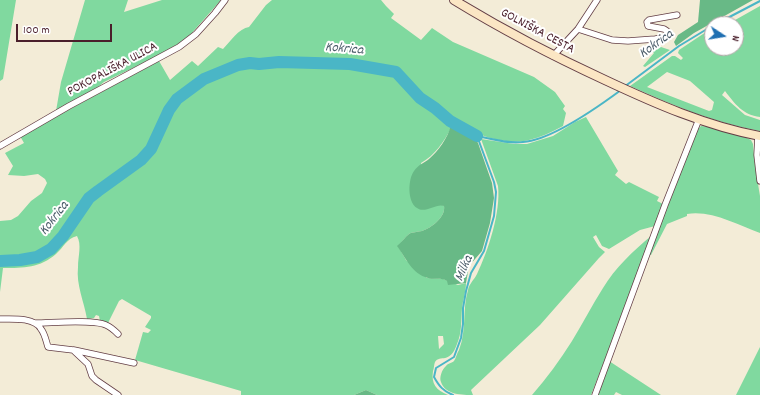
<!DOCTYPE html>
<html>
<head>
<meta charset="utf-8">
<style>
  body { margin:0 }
  #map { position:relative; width:760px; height:395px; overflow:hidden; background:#f3ecd7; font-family:Dekko,sans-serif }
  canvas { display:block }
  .north { position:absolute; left:704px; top:16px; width:40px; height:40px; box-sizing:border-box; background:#fff; border:1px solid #b7a5aa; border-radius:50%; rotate:102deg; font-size:11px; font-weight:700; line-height:16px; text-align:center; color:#4a1f2b }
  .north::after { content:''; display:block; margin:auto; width:14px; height:18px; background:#1f6fb2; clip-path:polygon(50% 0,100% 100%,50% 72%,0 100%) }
  .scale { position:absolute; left:16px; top:24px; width:96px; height:18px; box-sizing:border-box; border:2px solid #4a1f2b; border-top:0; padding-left:5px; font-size:12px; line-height:14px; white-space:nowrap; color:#4a1f2b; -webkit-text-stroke:3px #fff; paint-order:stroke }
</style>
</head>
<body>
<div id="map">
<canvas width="760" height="395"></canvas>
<div class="north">N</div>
<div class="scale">100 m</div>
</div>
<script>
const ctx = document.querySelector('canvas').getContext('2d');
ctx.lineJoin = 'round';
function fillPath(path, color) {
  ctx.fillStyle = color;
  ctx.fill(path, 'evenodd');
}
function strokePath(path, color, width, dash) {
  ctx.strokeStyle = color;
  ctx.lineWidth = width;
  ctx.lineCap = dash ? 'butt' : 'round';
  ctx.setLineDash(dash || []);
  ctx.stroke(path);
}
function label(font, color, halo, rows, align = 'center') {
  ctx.font = font + ' Dekko,sans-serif';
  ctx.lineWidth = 4;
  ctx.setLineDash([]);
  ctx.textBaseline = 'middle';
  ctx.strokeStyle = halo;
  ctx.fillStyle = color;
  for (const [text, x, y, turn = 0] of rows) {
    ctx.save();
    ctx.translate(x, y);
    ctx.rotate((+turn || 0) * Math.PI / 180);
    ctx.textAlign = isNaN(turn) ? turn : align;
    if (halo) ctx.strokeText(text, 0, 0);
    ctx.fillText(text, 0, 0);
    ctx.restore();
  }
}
fillPath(new Path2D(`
  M0 0H16L3 79 0 81Z
  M85 0H128L124 12 162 0H221L191 34 172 49 104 82 98 87 56 111 61 82Z
  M272 0H381L386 6 394 14 391 18 421 40 432 28 453 42 534 77 555 92 565 106 563 109 566 113 563 126C552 132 541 137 529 140 498 147 461 129 438 109L436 110 451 125V128C444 142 435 155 421 163L429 208 440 204 444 206C446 217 431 228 422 231 418 232 412 232 409 234 405 237 402 242 398 246L406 260 427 278 443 279 458 285 466 283C466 291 463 300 462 308 461 321 462 332 457 344 450 365 440 354 435 362 434 364 434 369 433 371 431 384 436 390 448 395H377L366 390 354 395H241V391L135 360 143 332 148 333 151 330 145 327 151 318V316L122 299 119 301 108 323 100 321 99 316 96 315 94 318 87 319C84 301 76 285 78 267 78 256 82 245 77 236 66 239 64 247 56 254 40 268 24 268 3 268L0 292V263C9 265 19 263 27 262 65 253 71 217 96 194 103 187 110 184 119 180L120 176 142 161 153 151 171 111 178 103 191 94 201 84 211 78 240 65 279 63 288 64 290 63 288 61 278 59 257 62H242L200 77 189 84 177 95 168 106 160 128 141 159 89 197 60 236 49 247 39 253 30 256 19 258 0 259V221L11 220 18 216 31 201 42 193 47 183 45 179 38 174 24 176 8 175 13 166 5 153 24 143 20 136 159 61 170 80 192 61 198 66 218 47 223 49C230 42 239 28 249 27L266 5ZM438 336H443L444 344 439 349Z
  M760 6V117C743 115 735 104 725 91L722 95 745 115 760 120V131C715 123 672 105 630 86L672 56H675L681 60 683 58 678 53 679 50 712 28V48H736V24H728ZM667 72 690 81 714 102 712 110 709 111 647 87Z
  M655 45 670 50 645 67 643 66 654 53 649 47Z
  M586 117 618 171 615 175 626 184 629 182 659 197 657 201 663 204 655 226 640 230 609 249 602 246 596 235 593 237 599 247 605 252 599 258 540 325 471 390 473 395C463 395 445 395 441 382 439 378 442 369 446 366 448 363 452 363 454 361 456 358 457 353 459 350 467 329 462 310 468 290 469 284 474 280 477 274 488 251 501 212 498 186L481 139 514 144H527L553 136 575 122Z
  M701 126 710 127 745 137 751 140 753 144 755 166 760 196V233C737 225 712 210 687 214V216L667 224 651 255H649L697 130Z
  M651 236 624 311 591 395H532C547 378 560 360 572 341 583 323 592 305 603 288 615 268 633 251 651 236Z
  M760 347V395H736Z
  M609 361 661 395H622L616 392 614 395H597Z`), '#80d99f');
fillPath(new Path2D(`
  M700 0H753L694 33 676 46 674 42 678 35 698 22Z
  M451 125 475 138 478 143 492 183 494 198 490 223 482 251 469 266 466 283 448 285 447 281C441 277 435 280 428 278 412 274 406 258 397 246 402 242 405 237 409 234 412 232 418 232 422 231 431 228 446 217 444 206 436 203 425 214 417 208 407 202 408 179 414 171 418 165 424 163 429 159 438 151 448 138 451 125Z
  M366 390 377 395H354Z`), '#68b986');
strokePath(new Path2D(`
  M716 24 760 1
  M624 87 679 46 712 26
  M453 395C443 391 439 386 434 377L436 368 454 357 461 338 463 324V308L466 291 471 273 484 251 494 216 496 192 494 182 477 136C492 139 508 144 523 142 552 140 598 107 621 90`), '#4ab6c6', 2);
strokePath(new Path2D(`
  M0 261 20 260 37 257 51 249 63 236 89 198 98 191 141 160 151 149 169 110 177 99 204 79 238 65 250 63 259 64 279 62 350 64 396 72 420 98 435 108 450 121 477 136`), '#4ab6c6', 12);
const street = new Path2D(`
  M578 29 612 40 628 41 655 39 663 38 667 35V31L664 29 648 26 647 22 649 20 677 15
  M553 56 578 29 597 0
  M758 136 757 155 760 181
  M0 146 69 106 179 47 196 34 215 13 225 0
  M0 319C12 319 34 317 41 329 45 334 46 341 48 347L73 350 88 364 92 376 96 380 118 395
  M35 323C52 323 92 319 106 325 111 327 115 331 118 334
  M74 350 134 363
  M595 395 665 205 699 119`);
const secondary = new Path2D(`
  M454 0C503 30 553 56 605 80 654 103 706 126 760 136`);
strokePath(street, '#633e45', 7);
strokePath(secondary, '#633e45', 10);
strokePath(street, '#fff', 5.5);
strokePath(secondary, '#fbe6c4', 8);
label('13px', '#4a1f2b', '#fff', [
  ["GOLNIŠKA CESTA",537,32,28],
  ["POKOPALIŠKA ULICA",113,70,-28]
]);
label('italic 14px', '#4a5b69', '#fff', [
  ["Kokrica",657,45,-36],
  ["Kokrica",344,50,5],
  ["Kokrica",55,219,-52],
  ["Milka",465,269,-66]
]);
</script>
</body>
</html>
